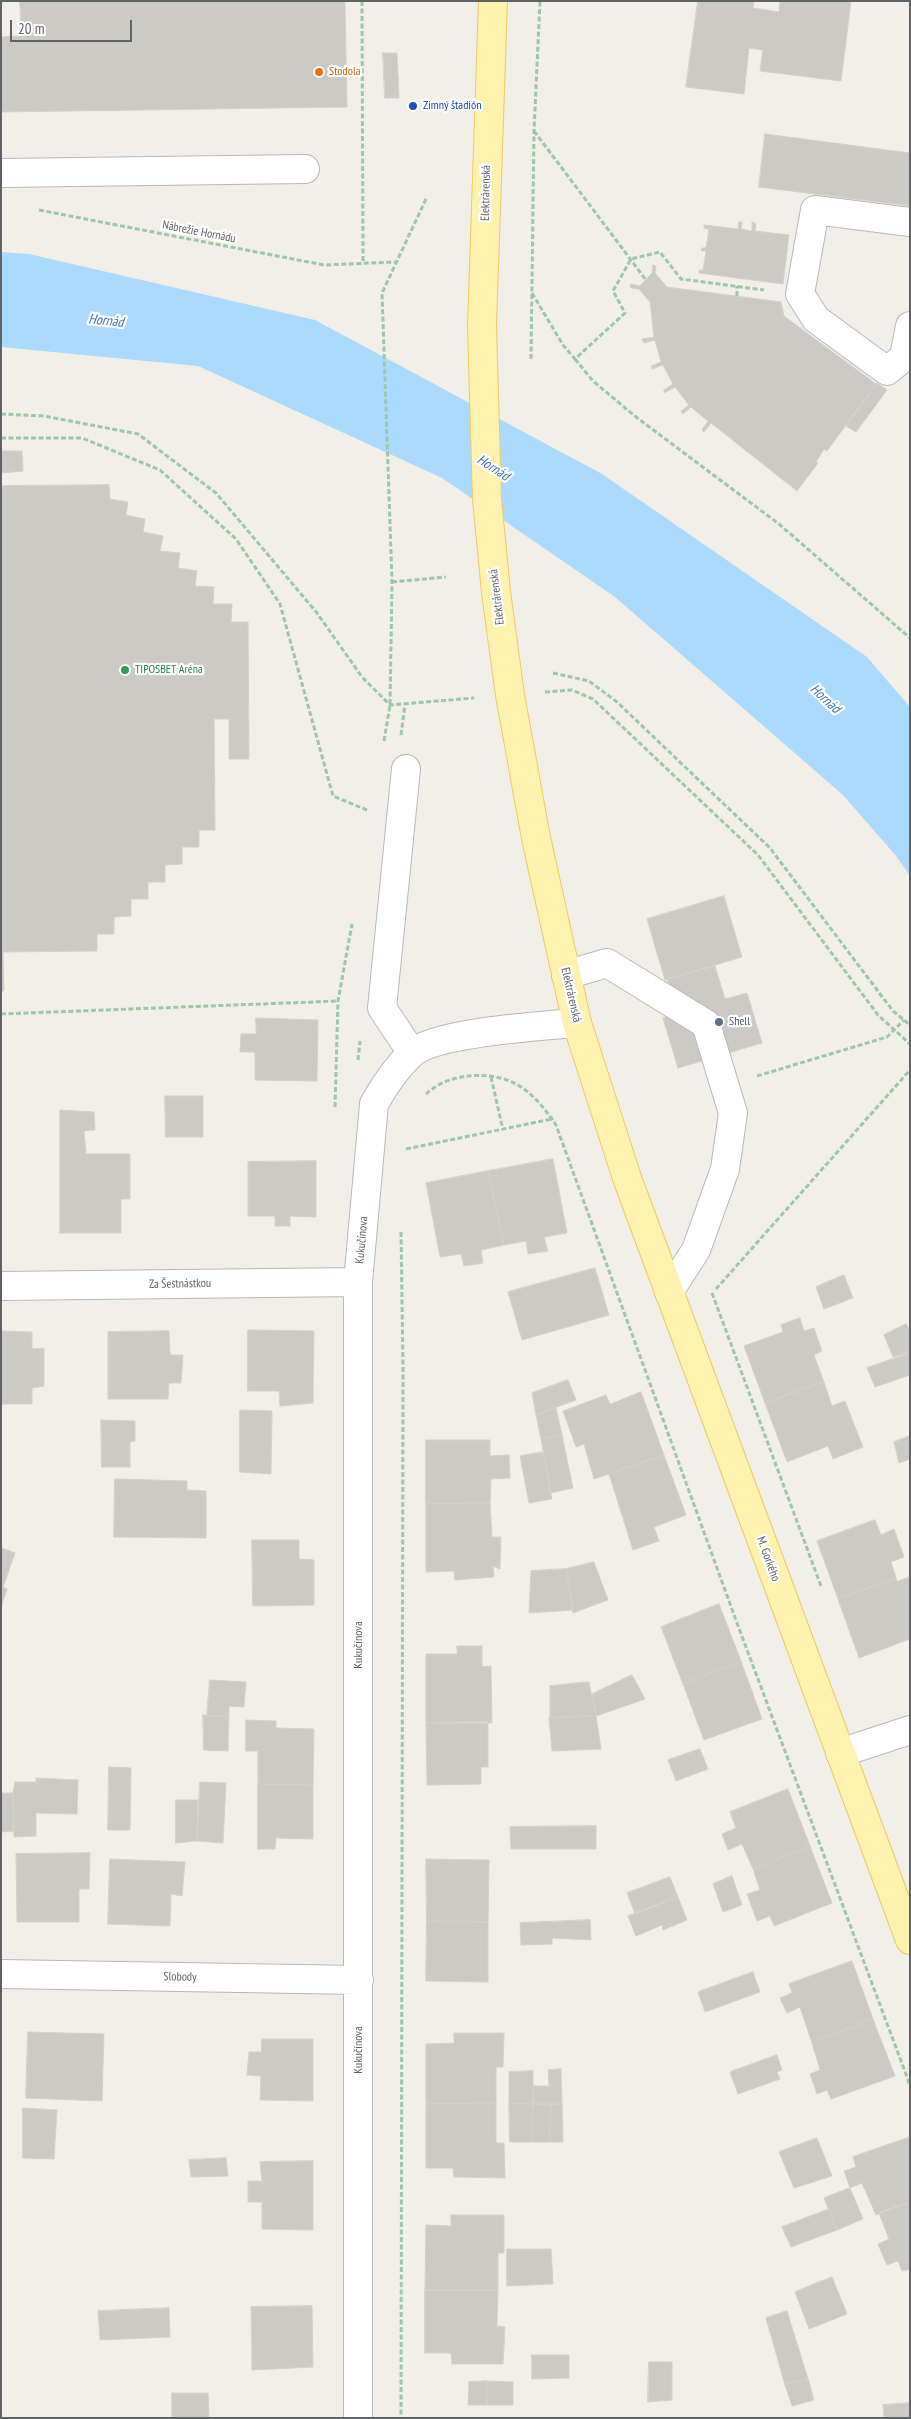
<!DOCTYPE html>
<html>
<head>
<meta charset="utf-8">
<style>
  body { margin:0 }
  #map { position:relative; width:911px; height:2419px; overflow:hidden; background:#f1efe8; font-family:"PT Sans Narrow",sans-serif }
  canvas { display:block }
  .frame { position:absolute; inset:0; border:2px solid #5f6368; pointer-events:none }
  .scale { position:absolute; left:10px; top:20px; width:122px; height:22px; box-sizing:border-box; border:2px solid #5f6368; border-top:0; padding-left:6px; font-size:15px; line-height:18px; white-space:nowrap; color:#5f6368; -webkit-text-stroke:4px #fff; paint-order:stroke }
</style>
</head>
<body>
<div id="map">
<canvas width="911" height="2419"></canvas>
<div class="frame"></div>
<div class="scale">20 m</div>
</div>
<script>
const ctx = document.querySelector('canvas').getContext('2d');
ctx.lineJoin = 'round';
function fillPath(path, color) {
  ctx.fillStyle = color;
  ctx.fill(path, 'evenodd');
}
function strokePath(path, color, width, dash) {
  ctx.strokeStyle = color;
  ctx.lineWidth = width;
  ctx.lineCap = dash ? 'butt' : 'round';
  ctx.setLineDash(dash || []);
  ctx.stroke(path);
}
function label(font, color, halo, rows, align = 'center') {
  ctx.font = font + ' "PT Sans Narrow",sans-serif';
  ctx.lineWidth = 4.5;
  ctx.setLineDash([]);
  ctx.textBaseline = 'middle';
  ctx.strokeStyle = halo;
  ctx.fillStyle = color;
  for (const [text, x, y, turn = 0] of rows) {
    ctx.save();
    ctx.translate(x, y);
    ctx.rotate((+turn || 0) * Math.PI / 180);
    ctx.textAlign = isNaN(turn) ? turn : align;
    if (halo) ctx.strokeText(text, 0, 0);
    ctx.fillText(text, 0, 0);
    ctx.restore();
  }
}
fillPath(new Path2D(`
  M1 252 29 254 315 320 602 474 867 657 910 707V876L897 857 843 795 615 597 442 478 198 366 1 347Z`), '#aadaff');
const building = new Path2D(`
  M20 1H345L347 107 1 112V37L21 36Z
  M698 1H754L753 8 779 12 780 1H851L841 81 760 71 763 50 749 48 744 94 686 87Z
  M383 53H397L399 98H385Z
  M765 134 910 153V206L759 187Z
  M739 222H742L741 229 752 231V222L756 224 755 231 789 235 783 284 699 273V270H703L706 251H701L702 248H706L709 229 704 228V225L738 229Z
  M653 265 656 266 655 273 667 287 781 302 784 316 876 384 827 451 824 449 816 462 818 463 797 491 711 423 704 432 702 430 708 421 691 407 683 414 681 411 689 405 675 387 664 393V390L673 384 663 365 652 369 651 366 661 362 655 340 644 343 642 339 654 337 650 302 639 289 631 288 630 284 640 286 652 273Z
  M877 383 887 390 856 432 846 426Z
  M1 451H22L23 471 1 473Z
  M109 485 110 499 128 502 126 515 145 519 143 532 163 536 160 551 180 553 178 568 197 571 195 586 214 587 213 604H232L231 622H248L249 759H229V719H214L215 830H199V847H182V864L165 865V882H148V899H131V916L114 917V934H97V951L1 952V486Z
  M724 896 742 957 665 980 647 919Z
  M1 952H3L4 991H1Z
  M715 966 725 999 747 993 762 1043 678 1068 663 1018 678 1014 667 979Z
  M256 1018 318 1020 317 1081 255 1080V1052H240L241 1034H256Z
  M165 1096H203V1137H166Z
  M60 1110 94 1112 95 1130 84 1131 86 1154H130V1199H121V1233H60Z
  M553 1159 567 1233 544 1237 548 1251 528 1254 526 1241 504 1245 488 1171Z
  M316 1161V1217L290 1216V1226H275V1216H248V1162Z
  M488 1171 504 1245 481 1250 483 1263 464 1266 461 1254 440 1257 426 1183Z
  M595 1268 609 1315 522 1340 508 1292Z
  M844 1275 853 1298 824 1309 816 1287Z
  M800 1318 804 1331 814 1328 822 1351 814 1355 824 1382 765 1403 744 1346 783 1332 781 1325Z
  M906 1324 910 1330V1352L893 1357 884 1335Z
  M248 1330 314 1331 313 1403 280 1406 279 1391H248Z
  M1 1331 32 1332V1349L44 1348V1386L32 1388V1404H1Z
  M169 1331 170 1355H183L181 1383H169L168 1399H108V1332Z
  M910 1353V1375L875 1387 867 1368Z
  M568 1380 576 1400 536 1415 532 1393Z
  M824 1382 832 1406 845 1401 863 1447 833 1459 828 1446 787 1462 765 1403Z
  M641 1392 664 1455 594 1479 584 1444 576 1447 563 1411 606 1395 610 1404Z
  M556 1408 562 1435 541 1439 536 1415Z
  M240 1410 272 1411 271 1474 240 1472Z
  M101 1420 135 1421V1441L130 1442V1467H102Z
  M562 1435 573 1488 551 1493 541 1439Z
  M910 1436V1459L899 1463 894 1442Z
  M426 1440H490V1456L509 1455 510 1478 491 1479 490 1503 426 1504Z
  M543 1452 552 1499 529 1503 520 1456Z
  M664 1455 686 1515 654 1527 659 1541 633 1550 609 1474Z
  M115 1479 187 1481V1490L206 1491V1538L114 1537Z
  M490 1503 492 1537H501L500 1569 493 1566 494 1577 455 1580 454 1571 426 1572V1504Z
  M875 1520 881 1535 894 1529 904 1557 891 1562 896 1578 838 1599 817 1541Z
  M252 1540H299V1559L314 1560V1605L253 1606Z
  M2 1548 15 1553 3 1587 7 1589 2 1604Z
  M594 1562 608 1600 573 1613 566 1569Z
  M566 1569 573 1610 529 1613 531 1571Z
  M910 1577V1639L859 1658 838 1599 896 1578 897 1581Z
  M719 1604 741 1661 683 1684 661 1627Z
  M457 1646H482V1667L491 1666 492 1723H426V1654H457Z
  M741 1661 762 1719 704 1740 683 1684Z
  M632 1675 645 1699 596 1716 592 1694Z
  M210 1680 246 1682 244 1707 229 1706V1717L207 1715Z
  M589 1682 596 1716 550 1718V1686Z
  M203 1715 229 1717 228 1751 204 1750Z
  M596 1716 601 1749 552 1751 549 1718Z
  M246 1720 276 1721V1728L314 1729 313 1785 258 1784V1751H246Z
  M488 1722V1767H481V1784L427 1785 426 1723Z
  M700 1749 708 1769 676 1781 668 1760Z
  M109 1767 131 1768 130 1830H108Z
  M36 1778 78 1780 77 1814 36 1813V1836L14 1837 13 1793 15 1782H36Z
  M200 1782 226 1783 223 1843 197 1841Z
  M258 1784 313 1785V1839L276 1838 275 1849H258Z
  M788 1789 810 1846 753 1869 742 1844 728 1850 722 1834 736 1828 730 1812Z
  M1 1793H13L14 1831 1 1832Z
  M176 1800H198L197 1841 176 1843Z
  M596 1826V1849H511L510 1827Z
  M810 1846 832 1903 774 1926 770 1916 757 1921 747 1894 760 1890 753 1869Z
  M90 1853 89 1889H79V1922H17L16 1854Z
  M110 1859 185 1862 182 1896 171 1894 170 1926 108 1924Z
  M426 1859 489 1860 488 1922 427 1921Z
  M732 1876 742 1905 723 1912 713 1884Z
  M670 1877 678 1897 635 1914 627 1893Z
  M678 1897 687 1920 663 1930 662 1925 636 1936 628 1916Z
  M590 1920 591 1940 552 1938V1944L521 1945 520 1923Z
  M427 1921 488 1922V1982L426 1981Z
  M852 1961 873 2019 812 2043 800 2007 787 2013 780 1998 792 1993 789 1984Z
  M753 1972 760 1992 705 2012 698 1992Z
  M873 2019 895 2076 831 2099 827 2090 817 2094 810 2074 820 2070 812 2043Z
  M28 2032 104 2034 102 2101 26 2098Z
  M454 2033H504L503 2067H496V2103L426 2104V2044L454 2043Z
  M262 2039H313V2101L260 2100 261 2076 247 2075 249 2052H261Z
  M777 2055 782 2070 777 2072 780 2079 738 2094 730 2072Z
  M561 2069 562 2104H533V2086H549L548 2070Z
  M533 2071V2104L509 2103V2072Z
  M496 2103V2143H504L505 2178 454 2177 453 2168H426V2104Z
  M509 2103 533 2104 532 2142H510Z
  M533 2104H551L550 2142H532Z
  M551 2104H562L563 2142H550Z
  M23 2108 57 2110 54 2159 23 2158Z
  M910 2137V2202L876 2215 862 2183 850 2188 844 2171 856 2167 853 2157Z
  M817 2138 832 2176 794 2188 779 2152Z
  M226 2158 228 2176 191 2177 189 2160Z
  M313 2161V2230L262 2229V2202H248V2181H262L260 2162Z
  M850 2188 863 2219 837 2230 824 2198Z
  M910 2202V2269L902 2271 898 2261 887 2265 878 2244 889 2239 879 2213Z
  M829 2209 837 2230 791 2247 782 2227Z
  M451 2215H504V2253H498V2290H425L426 2225 451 2226Z
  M507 2249H551L553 2284 507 2286Z
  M832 2277 847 2314 809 2329 795 2292Z
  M425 2290H498L497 2326 505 2327 503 2364H452L451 2353H425Z
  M312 2306 313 2367 252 2370 251 2307Z
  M169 2308 170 2337 100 2340 98 2311Z
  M787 2311 808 2379 785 2385 766 2318Z
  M532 2355H569V2378L532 2379Z
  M649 2362H672V2400L648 2402Z
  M808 2379 814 2400 792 2406 785 2385Z
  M487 2381 513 2382V2405H487Z
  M487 2381V2405H468L469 2382Z
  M172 2393H208L209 2418H172Z
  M910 2403V2418H884L883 2405Z`);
fillPath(building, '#cccac5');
strokePath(building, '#d6d1c6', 1);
const minor = new Path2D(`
  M1 173 305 169
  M910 222 815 210 800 294 816 319 887 371 904 357 910 326
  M406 769 382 1008 412 1053
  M566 975 607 963 706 1024 733 1113 725 1169 696 1250 669 1292
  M1 1286 358 1282
  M840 1753 910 1730
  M1 1974 359 1980
  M358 2418V1282L374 1104C384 1086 396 1068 411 1054 435 1032 542 1026 577 1023`);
const major = new Path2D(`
  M493 1 482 326 487 499 496 592 510 695 536 838 577 1023 627 1178 910 1940`);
strokePath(minor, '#b5b8bc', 30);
strokePath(major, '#f2c960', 30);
strokePath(new Path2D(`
  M362 1 363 263
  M534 131 646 280
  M39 210 324 265 395 262
  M532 293 563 345 575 359 625 313 613 291 631 259 660 252 681 279 764 290
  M737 296V286
  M531 359 534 131 540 1
  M575 359 593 381 636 417 779 524 910 638
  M1 414 44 416 138 434 216 493 317 613 362 677 390 705 474 698
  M1 438H82L160 470 236 539 280 604 333 796 367 810
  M392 582 446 577
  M553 673 589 681 617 702 770 848 893 1011 910 1025
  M545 692 572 690 593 699 758 855 878 1015 910 1044
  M401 735 405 704
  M384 741 390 705 392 582 382 293 426 199
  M1 1014 338 1001
  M358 1060 360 1041
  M757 1076 887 1037 904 1020
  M491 1077 503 1130
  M426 1094C448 1073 490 1070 516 1084 534 1094 546 1110 556 1125L737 1623 910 2085
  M335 1107 338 1001 352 924
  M406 1149 552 1119
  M401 1232 403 1367 401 2418
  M716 1289 910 1070
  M712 1293 821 1586`), '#9cc7a9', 3, [5, 2.5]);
strokePath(minor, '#fff', 28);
strokePath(major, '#fff2af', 28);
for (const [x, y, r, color] of [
  [319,72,5,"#e8710a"],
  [413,106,5,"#1a4fb4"],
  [125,670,5,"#2e9e5b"],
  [719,1022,5,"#5c6f8a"]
]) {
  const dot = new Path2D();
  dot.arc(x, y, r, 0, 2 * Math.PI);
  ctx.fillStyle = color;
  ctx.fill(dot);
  strokePath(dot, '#fff', 2);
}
label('12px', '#c56008', '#fff', [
  ["Stodola",329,72]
], 'left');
label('12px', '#164399', '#fff', [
  ["Zimný štadión",423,106]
], 'left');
label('12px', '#5f6368', '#fff', [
  ["Elektrárenská",486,193,-89],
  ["Nábrežie Hornádu",199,232,11],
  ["Elektrárenská",497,597,-97],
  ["Elektrárenská",571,995,77],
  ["Kukučínova",362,1240,-85],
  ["Za Šestnástkou",180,1284,-1],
  ["M. Gorkého",768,1559,70],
  ["Kukučínova",359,1645,-90],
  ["Slobody",180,1977,1],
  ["Kukučínova",359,2050,-90]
]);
label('12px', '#27864d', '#fff', [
  ["TIPOSBET Aréna",135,670]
], 'left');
label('12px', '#4e5e75', '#fff', [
  ["Shell",729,1022]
], 'left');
label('italic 14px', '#4174aa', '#fff', [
  ["Hornád",106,321,6],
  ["Hornád",493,468,33],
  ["Hornád",825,699,43]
]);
</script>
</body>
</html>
